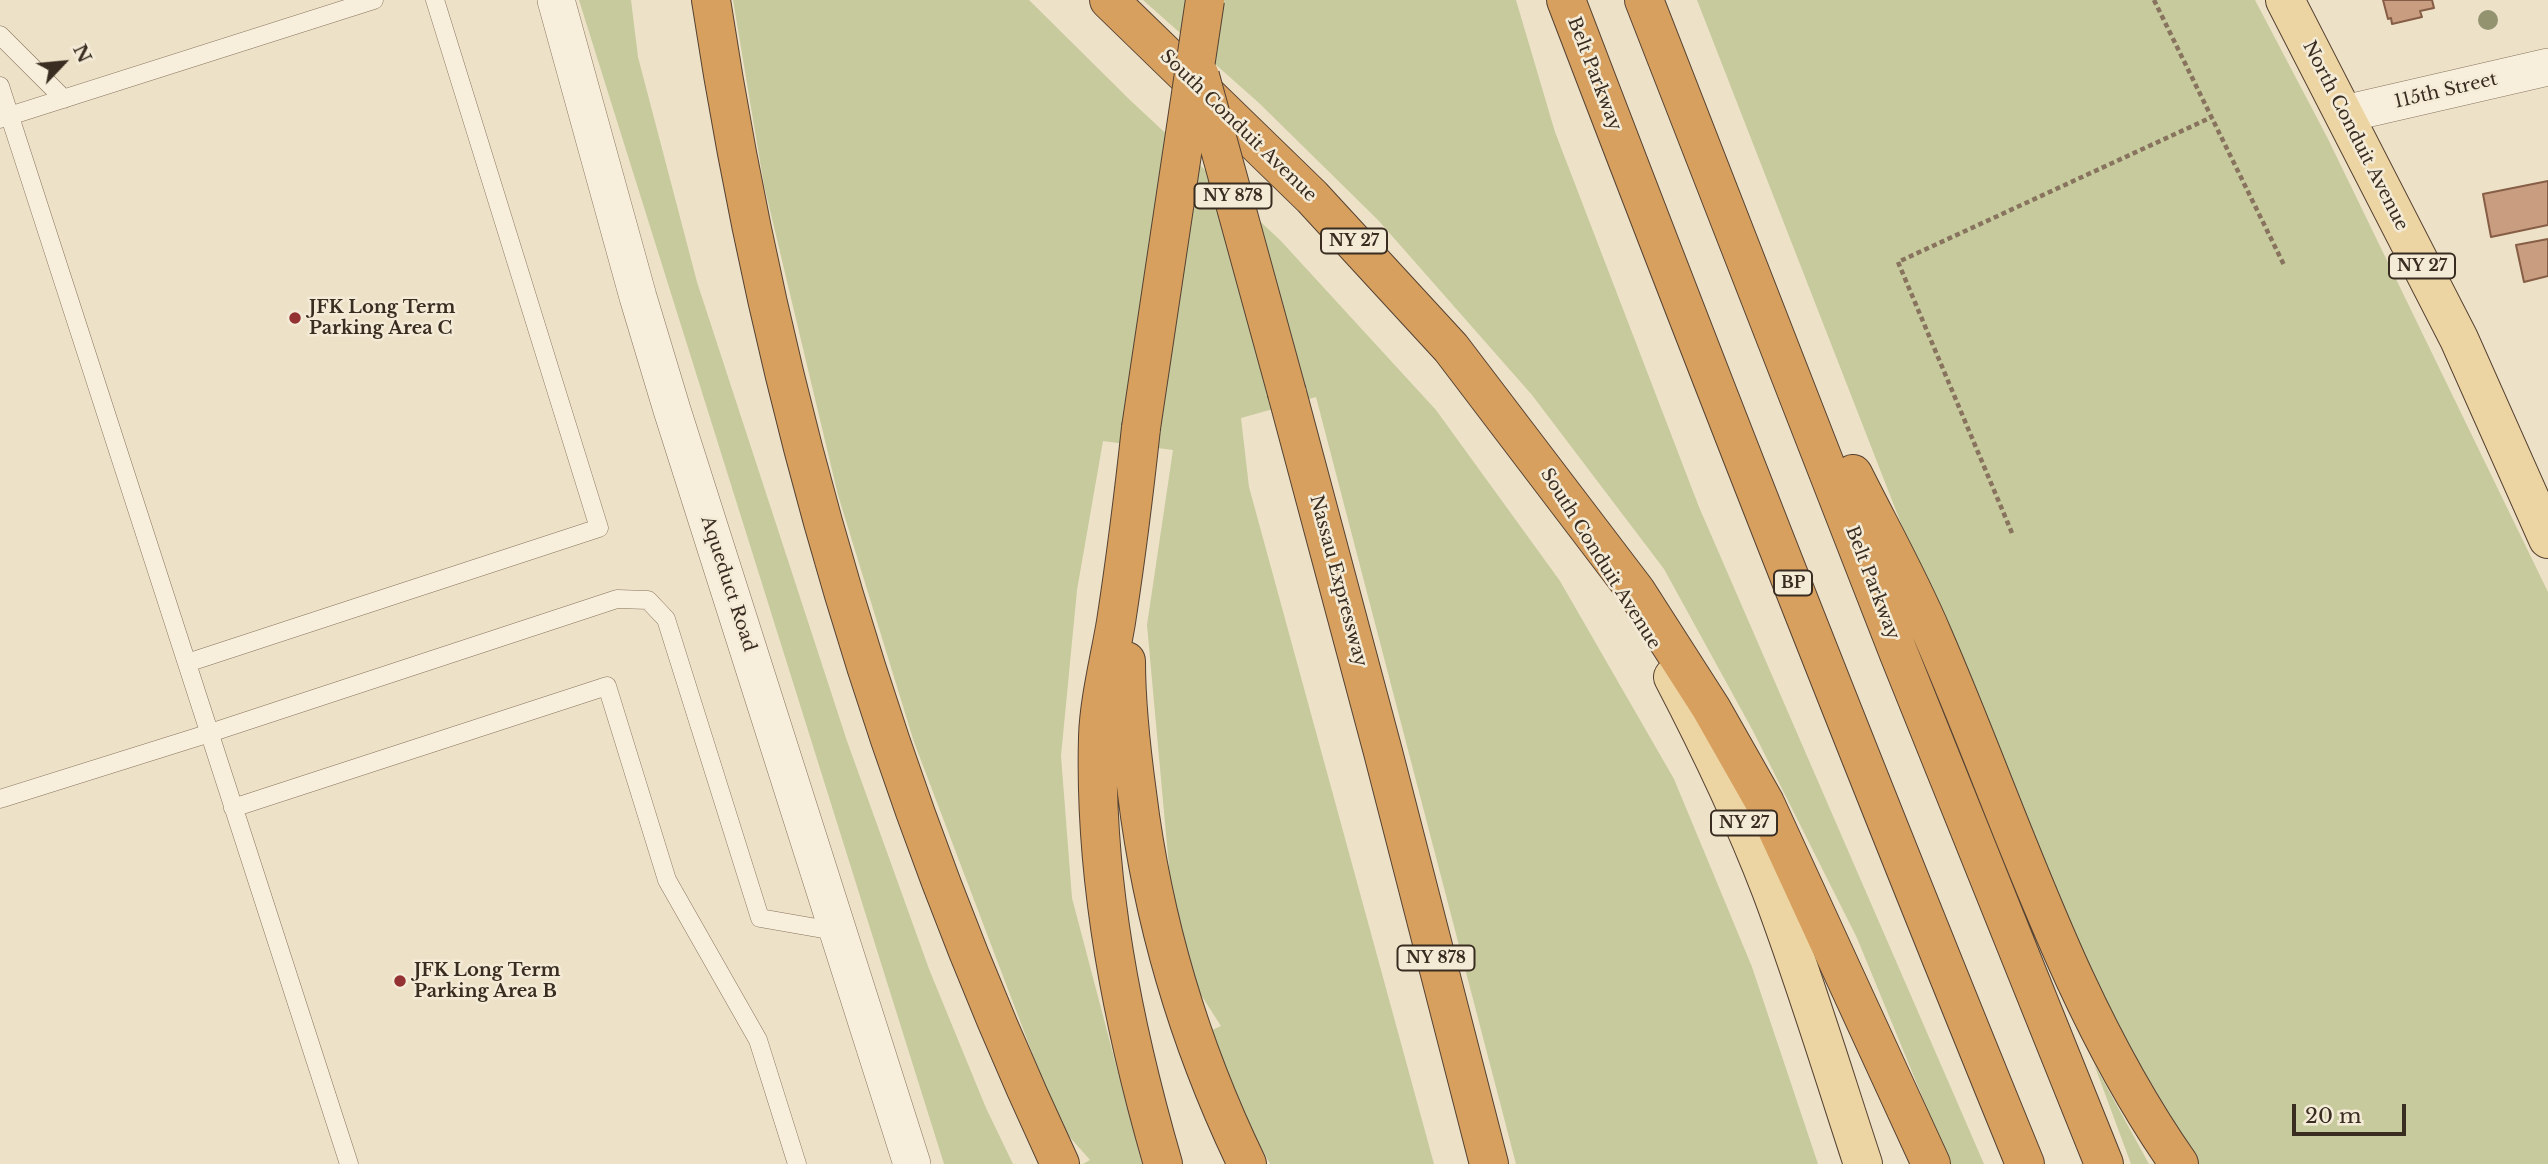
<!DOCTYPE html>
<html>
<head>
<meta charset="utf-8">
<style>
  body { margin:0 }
  #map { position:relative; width:2548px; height:1164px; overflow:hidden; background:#ede1c8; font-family:"Libre Baskerville",serif }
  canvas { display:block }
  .north { position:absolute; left:28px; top:28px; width:70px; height:70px; -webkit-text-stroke:5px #f4ebd7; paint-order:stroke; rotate:64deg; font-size:19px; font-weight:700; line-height:28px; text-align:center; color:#392c21 }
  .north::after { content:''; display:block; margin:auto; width:24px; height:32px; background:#392c21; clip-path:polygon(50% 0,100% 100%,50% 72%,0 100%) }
  .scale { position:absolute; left:2292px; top:1104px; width:114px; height:32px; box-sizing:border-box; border:4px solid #392c21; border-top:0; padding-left:9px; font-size:21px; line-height:24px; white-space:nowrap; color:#392c21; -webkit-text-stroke:5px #f4ebd7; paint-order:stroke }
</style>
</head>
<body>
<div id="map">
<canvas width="2548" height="1164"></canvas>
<div class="north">N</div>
<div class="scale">20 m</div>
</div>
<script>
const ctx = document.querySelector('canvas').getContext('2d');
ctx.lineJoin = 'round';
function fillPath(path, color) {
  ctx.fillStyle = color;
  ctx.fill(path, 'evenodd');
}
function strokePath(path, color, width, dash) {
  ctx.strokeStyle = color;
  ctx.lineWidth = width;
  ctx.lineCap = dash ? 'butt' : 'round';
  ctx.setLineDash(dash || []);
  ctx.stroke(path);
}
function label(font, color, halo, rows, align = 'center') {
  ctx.font = font + ' "Libre Baskerville",serif';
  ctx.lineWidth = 5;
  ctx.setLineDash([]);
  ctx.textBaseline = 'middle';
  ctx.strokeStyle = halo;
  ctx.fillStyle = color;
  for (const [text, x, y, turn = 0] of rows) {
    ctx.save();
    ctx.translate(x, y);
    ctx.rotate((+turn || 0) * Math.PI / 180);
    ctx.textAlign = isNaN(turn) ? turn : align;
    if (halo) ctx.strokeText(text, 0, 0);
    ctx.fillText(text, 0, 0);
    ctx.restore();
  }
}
fillPath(new Path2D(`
  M579 0H631L638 57 697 282 847 741 929 969 986 1108 1013 1164H944Z
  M733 0H1029L1131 101 1280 240 1436 410 1560 581 1674 779 1752 967 1818 1164H1516L1316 397 1241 418 1249 487 1434 1164H1270L1244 1116 1210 1031 1221 1026 1194 984 1170 878 1147 625 1173 450 1103 441 1077 590 1061 756 1072 898 1142 1164H1083L1090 1160 1060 1126 914 742 838 495 764 185Z
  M1143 0H1516L1555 132 1699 507 1984 1164H1950L1857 938 1753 731 1664 569 1532 395 1378 220 1259 103Z
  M1697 0H2255L2327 137 2548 592V1164H2197L2082 967 1904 531Z
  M2094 1064 2149 1164H2131Z`), '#c6ca9c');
const building = new Path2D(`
  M2383 0H2432L2434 8 2420 11 2422 17 2392 24 2391 18 2388 19Z
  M2548 181V225L2491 237 2483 194Z
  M2548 239V276L2524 282 2516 245Z`);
fillPath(building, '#c99d80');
strokePath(building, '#865d45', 2);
const lane = new Path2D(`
  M0 35 64 99
  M0 86 349 1164
  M0 119 374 0
  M187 663 599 528 435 0
  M0 799 210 733 617 599 648 600 666 619 760 918 840 932
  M233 808 607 686 667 880 758 1040 797 1164`);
const street = new Path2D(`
  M556 0 638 297 672 410 912 1164
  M2344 114 2548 67`);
const primary = new Path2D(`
  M2285 0 2459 339 2548 539
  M1673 677C1709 746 1743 817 1771 890 1805 980 1833 1073 1863 1164`);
const highway = new Path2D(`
  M711 0C772 401 888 796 1060 1164
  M1109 0 1312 197 1451 348 1636 591 1711 708 1765 803 1931 1164
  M1566 0C1715 390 1867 778 2025 1164
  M1644 0 1899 654 2104 1164
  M1287 393 1383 752 1489 1164
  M1141 428C1134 493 1126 557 1116 622 1110 658 1099 701 1098 737 1094 881 1123 1026 1163 1164
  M1853 474C1880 528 1910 581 1933 636 2010 813 2067 1004 2179 1164
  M1126 661C1126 705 1131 749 1137 793 1153 923 1190 1046 1247 1164`);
strokePath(lane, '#88735e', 19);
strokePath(street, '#88735e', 38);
strokePath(primary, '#564232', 40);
strokePath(highway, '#564232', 40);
strokePath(new Path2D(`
  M2154 0 2284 265
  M2012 533 1898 262 2212 117`), '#88735e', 4.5, [5, 3.5]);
strokePath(lane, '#f7efdb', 18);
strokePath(street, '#f7efdb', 37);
strokePath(primary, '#edd5a3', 38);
strokePath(highway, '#d7a05e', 38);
const highwayBridge = new Path2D(`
  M1200 76 1287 393
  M1141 428 1205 0`);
strokePath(highwayBridge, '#564232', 40, []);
strokePath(highwayBridge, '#d7a05e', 38);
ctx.fillStyle = '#939370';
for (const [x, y] of [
  [2488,20]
]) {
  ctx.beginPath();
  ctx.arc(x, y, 10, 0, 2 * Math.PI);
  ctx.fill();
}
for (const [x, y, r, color] of [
  [295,318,7,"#943133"],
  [400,981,7,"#943133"]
]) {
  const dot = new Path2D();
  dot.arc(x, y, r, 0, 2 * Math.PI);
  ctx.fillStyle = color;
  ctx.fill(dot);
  strokePath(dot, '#f4ebd7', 2.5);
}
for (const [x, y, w] of [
  [1233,196,77],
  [1354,241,66],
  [2422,266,66],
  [1793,583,38],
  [1744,823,66],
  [1436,958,77]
]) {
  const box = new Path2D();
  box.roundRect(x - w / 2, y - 12.5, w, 25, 5);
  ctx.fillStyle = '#f4ebd7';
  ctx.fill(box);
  strokePath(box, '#392c21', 2);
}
label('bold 16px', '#392c21', null, [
  ["NY 878",1233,196],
  ["NY 27",1354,241],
  ["NY 27",2422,266],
  ["BP",1793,583],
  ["NY 27",1744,823],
  ["NY 878",1436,958]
]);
label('18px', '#392c21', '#f4ebd7', [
  ["Belt Parkway",1594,74,69],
  ["115th Street",2446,91,-13],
  ["South Conduit Avenue",1238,126,44],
  ["North Conduit Avenue",2355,136,63],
  ["South Conduit Avenue",1600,559,58],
  ["Nassau Expressway",1338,581,75],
  ["Belt Parkway",1872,583,69],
  ["Aqueduct Road",728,584,72]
]);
label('bold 18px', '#392c21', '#f4ebd7', [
  ["JFK Long Term",309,308],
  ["Parking Area C",309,329],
  ["JFK Long Term",414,971],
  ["Parking Area B",414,992]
], 'left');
</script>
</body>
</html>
